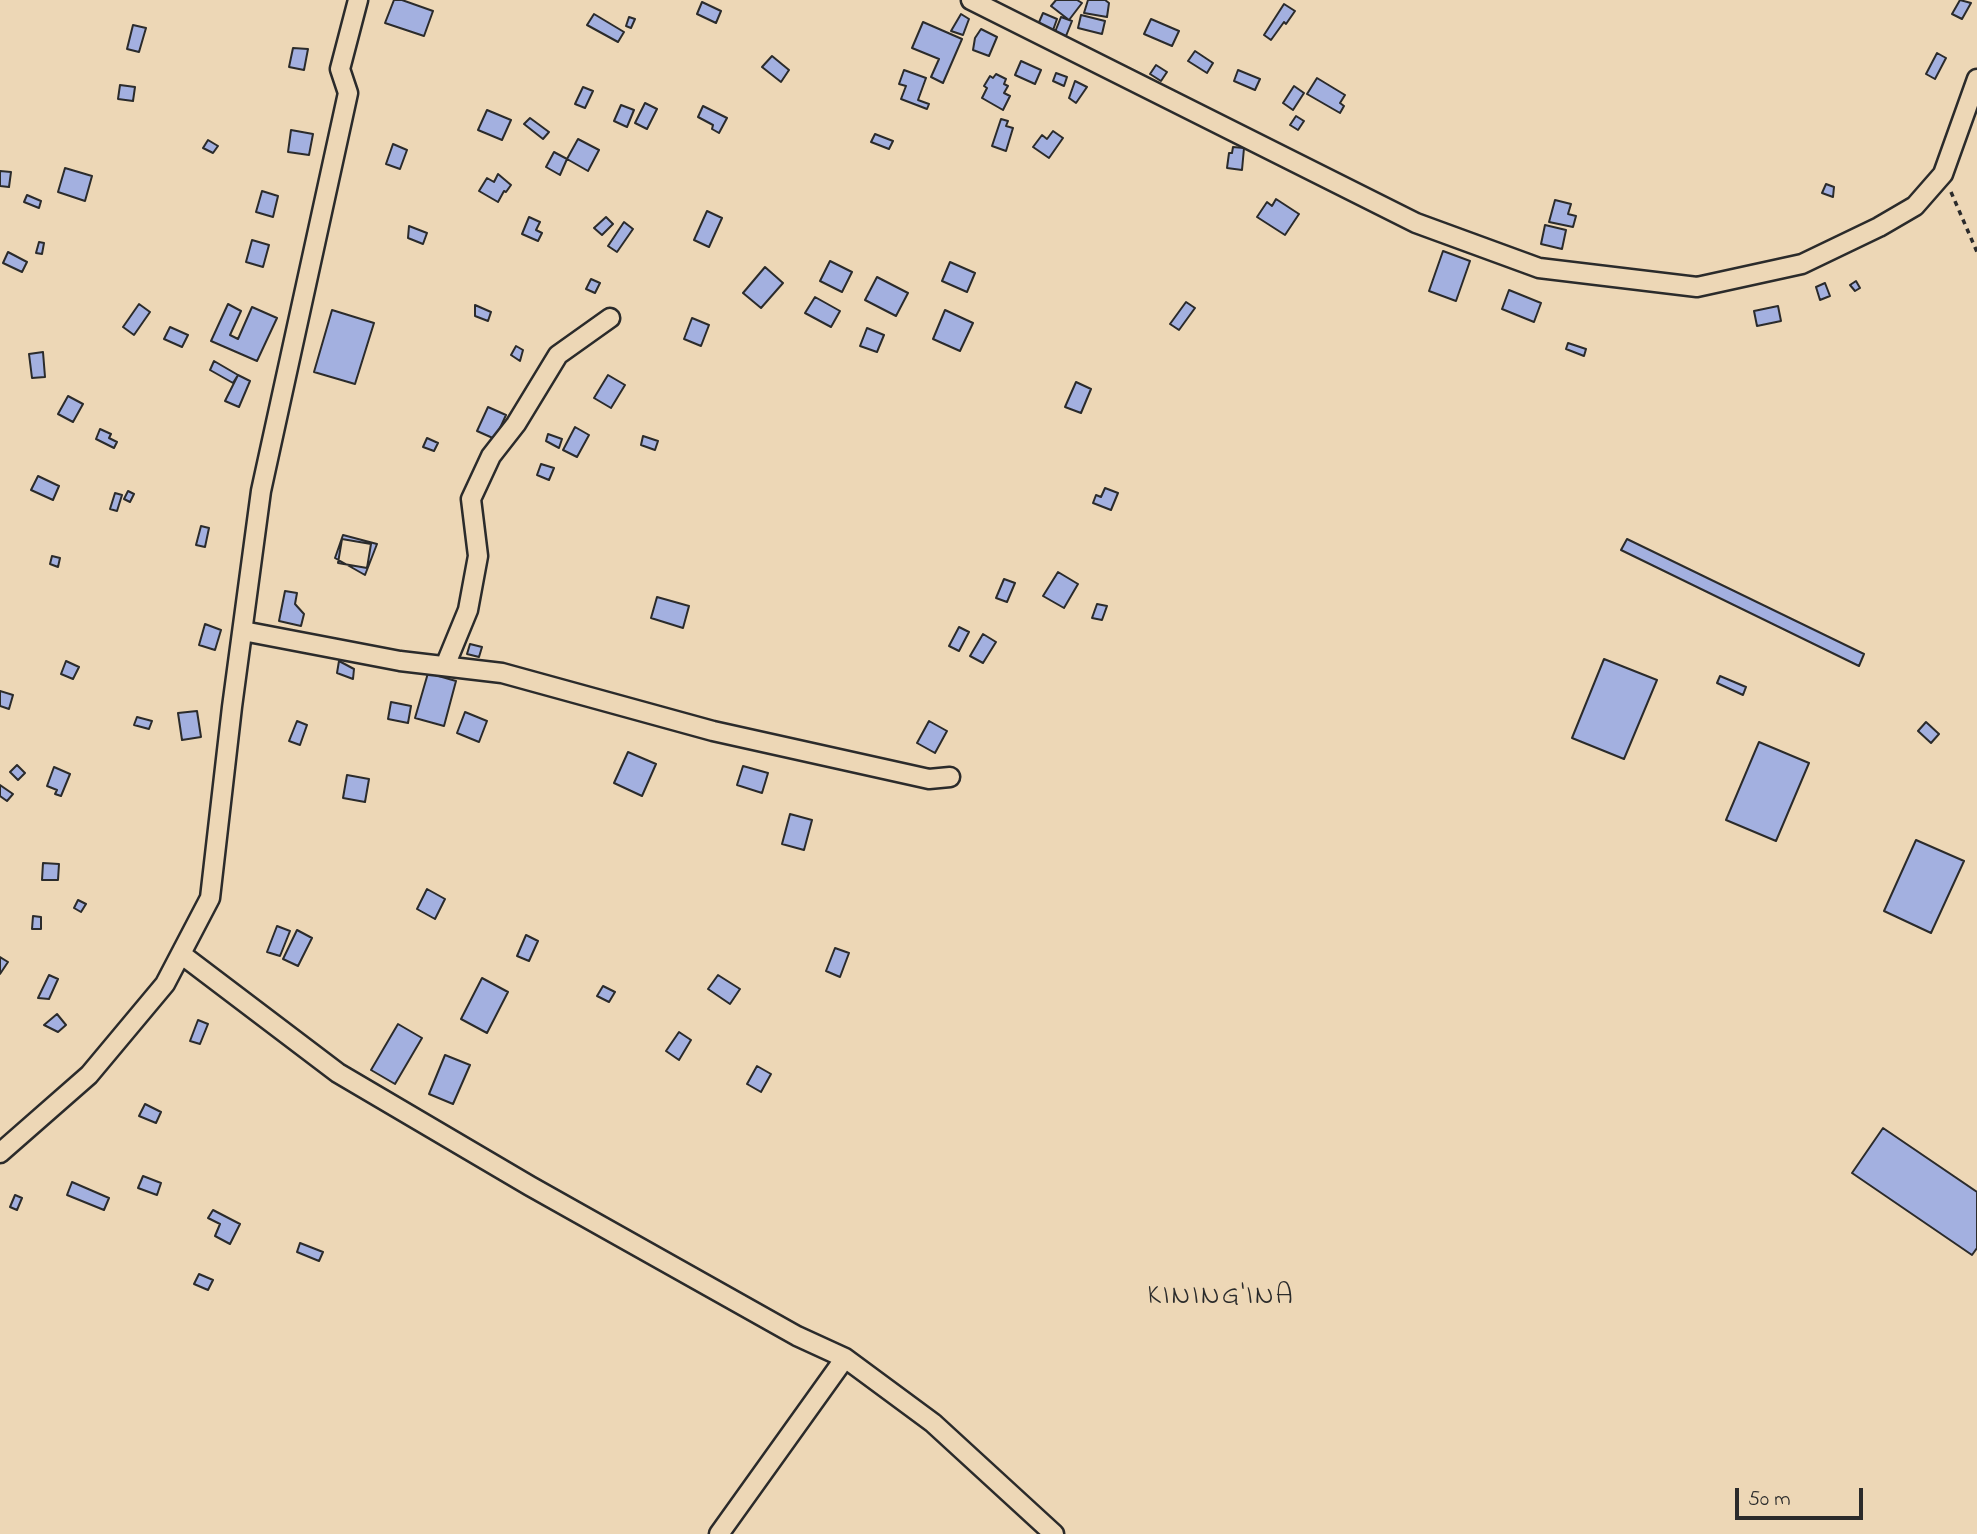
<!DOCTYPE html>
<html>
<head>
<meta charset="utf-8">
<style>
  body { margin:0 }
  #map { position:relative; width:1977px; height:1534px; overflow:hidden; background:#edd7b6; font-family:"Indie Flower",sans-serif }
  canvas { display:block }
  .scale { position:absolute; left:1735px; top:1488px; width:128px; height:32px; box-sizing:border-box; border:4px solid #2b2b2b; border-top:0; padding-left:9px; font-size:21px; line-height:24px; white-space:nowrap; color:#2b2b2b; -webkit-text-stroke:5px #edd7b6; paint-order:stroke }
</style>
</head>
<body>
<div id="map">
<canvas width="1977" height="1534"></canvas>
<div class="scale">50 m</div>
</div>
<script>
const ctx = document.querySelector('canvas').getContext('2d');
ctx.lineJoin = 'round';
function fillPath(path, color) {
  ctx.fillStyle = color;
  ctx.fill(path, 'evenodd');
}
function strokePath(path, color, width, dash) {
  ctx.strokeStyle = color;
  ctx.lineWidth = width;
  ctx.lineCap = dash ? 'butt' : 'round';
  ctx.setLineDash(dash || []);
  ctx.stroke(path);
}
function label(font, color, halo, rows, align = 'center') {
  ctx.font = font + ' "Indie Flower",sans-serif';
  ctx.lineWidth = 7;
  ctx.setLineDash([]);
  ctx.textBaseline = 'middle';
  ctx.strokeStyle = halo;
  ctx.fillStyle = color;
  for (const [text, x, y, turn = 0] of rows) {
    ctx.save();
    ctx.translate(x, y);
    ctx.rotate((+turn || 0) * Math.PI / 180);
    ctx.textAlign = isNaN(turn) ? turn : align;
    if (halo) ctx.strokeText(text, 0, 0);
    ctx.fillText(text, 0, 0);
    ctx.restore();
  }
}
const building = new Path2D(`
  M394 0H402L433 11 424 36 385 23Z
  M1056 0H1077L1082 3 1069 20 1051 6Z
  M1088 0H1105L1109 3 1107 17 1084 13Z
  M1960 0 1971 3 1962 19 1952 14Z
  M702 2 721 11 716 23 697 14Z
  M1284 4 1295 11 1286 24 1284 22 1271 40 1264 35Z
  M1043 13 1057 19 1052 33 1037 27Z
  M594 14 624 32 618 42 587 25Z
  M961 14 969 19 963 35 951 31Z
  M1081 15 1105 21 1102 34 1078 28Z
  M629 17 635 19 631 28 626 26Z
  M1061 17 1072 21 1066 36 1055 32Z
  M1151 19 1179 31 1172 46 1144 34Z
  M923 22 962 39 943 83 931 77 939 59 912 48Z
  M133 25 146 28 139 52 127 49Z
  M981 29 997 37 989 56 973 50 975 38Z
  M293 48 308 49 304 70 289 67Z
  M1195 51 1213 63 1207 73 1188 61Z
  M1937 53 1946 58 1935 79 1926 74Z
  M772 56 789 70 781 82 762 67Z
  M1021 61 1041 70 1035 84 1015 75Z
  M1156 65 1167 72 1161 81 1150 74Z
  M904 70 926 78 918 100 929 104 927 109 901 99 906 86 899 84Z
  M1238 70 1260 79 1255 90 1234 81Z
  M1056 73 1067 77 1064 86 1053 81Z
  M996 74 1006 79 1004 84 1008 86 1004 93 1010 96 1003 110 982 98 987 88 984 86 990 76 993 78Z
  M1317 78 1345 95 1340 103 1344 106 1340 113 1307 94Z
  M1075 81 1087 87 1076 103 1069 98Z
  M120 85 135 87 133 101 118 99Z
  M1294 86 1304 93 1293 110 1283 103Z
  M583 87 593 91 585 108 575 104Z
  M645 103 657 109 647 129 635 123Z
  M621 105 634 110 627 127 614 121Z
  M703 106 727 118 719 133 712 129 713 125 698 117Z
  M487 110 511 120 502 140 478 130Z
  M1296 116 1304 121 1298 130 1290 125Z
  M530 118 549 132 543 139 524 124Z
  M1001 119 1008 121 1006 126 1013 128 1006 151 992 146Z
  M291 130 313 134 309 155 288 152Z
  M1053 131 1063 138 1049 158 1033 147 1042 135 1047 139Z
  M875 134 893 141 889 149 871 142Z
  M578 139 599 150 588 171 567 159Z
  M208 140 218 146 213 153 203 148Z
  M393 144 407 150 400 169 386 164Z
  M1233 147 1244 148 1242 170 1227 168 1229 153H1232Z
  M554 152 567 159 560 175 546 167Z
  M65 168 92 176 85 201 58 192Z
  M0 171 11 172 9 187 0 186Z
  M498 174 511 185 506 192 504 191 498 202 479 191 487 178 494 182Z
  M1826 184 1834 187 1833 197 1822 193Z
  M262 191 278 196 273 217 256 212Z
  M27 195 41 201 39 208 24 202Z
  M1276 199 1299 214 1285 235 1257 217 1267 202 1272 206Z
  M1555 200 1571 204 1568 214 1576 216 1573 227 1549 222Z
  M707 211 722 218 709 247 694 240Z
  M529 217 540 222 536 230 542 233 538 241 522 234Z
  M606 217 613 224 602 235 594 228Z
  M624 222 633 229 617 252 608 246Z
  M1545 225 1566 230 1562 249 1541 244Z
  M409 226 427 233 423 244 408 238Z
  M252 240 269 245 263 267 246 262Z
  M39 242 44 243 42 254 36 253Z
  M1443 251 1470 261 1456 301 1429 291Z
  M8 252 27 262 22 272 3 263Z
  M830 261 852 272 842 292 820 281Z
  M950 262 975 273 967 292 942 281Z
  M765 267 783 283 761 308 743 293Z
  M877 277 908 293 896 316 865 300Z
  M591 279 600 283 595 293 586 289Z
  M1856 281 1860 288 1855 291 1850 285Z
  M1825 283 1830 296 1820 300 1816 287Z
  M1509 290 1541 303 1534 322 1502 309Z
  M815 297 840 311 831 327 805 313Z
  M1186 302 1195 308 1179 330 1170 324Z
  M139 304 150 312 134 335 123 327Z
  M228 304 241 311 230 335 238 339 252 307 277 318 257 361 211 341Z
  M475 305 491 312 488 321 475 316Z
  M1778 306 1781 321 1757 326 1754 311Z
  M332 310 374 323 355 384 314 372Z
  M945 310 973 323 960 351 933 339Z
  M692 318 709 325 701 346 684 339Z
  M170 327 188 335 182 347 164 339Z
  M867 328 884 335 877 352 860 346Z
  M1568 343 1586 349 1584 356 1566 349Z
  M516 346 523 350 520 361 511 355Z
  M43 352 45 377 32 378 29 354Z
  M214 361 238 375 233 383 210 370Z
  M238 375 250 381 239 407 225 401Z
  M608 375 625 385 611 408 594 398Z
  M1076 382 1091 389 1081 413 1065 407Z
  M68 396 83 404 73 422 58 414Z
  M488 407 506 415 495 439 477 431Z
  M575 427 589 435 577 457 563 450Z
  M100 429 111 434 109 438 117 442 114 448 96 439Z
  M548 434 562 439 559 448 546 441Z
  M643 436 658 441 655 450 641 445Z
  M427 438 438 443 434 451 423 447Z
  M541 464 554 468 549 480 537 475Z
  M38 476 59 486 53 500 31 490Z
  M1105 488 1118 493 1111 510 1093 503 1096 495 1101 497Z
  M128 491 134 494 130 502 124 499Z
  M115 493 122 495 117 511 110 509Z
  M201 526 209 528 205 547 196 545Z
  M343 535 377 544 365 575 335 558Z
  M342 539 371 544 367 568 338 563Z
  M1627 539 1864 654 1859 666 1621 550Z
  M52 556 60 558 58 567 50 564Z
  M1058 572 1078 584 1064 608 1043 596Z
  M1004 579 1015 583 1007 602 996 598Z
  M285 591 297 593 295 604 304 614 301 626 279 621Z
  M657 597 689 606 683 628 651 618Z
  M1097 604 1107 606 1102 620 1092 618Z
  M205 624 221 630 215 650 199 645Z
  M959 627 969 632 959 651 949 646Z
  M983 634 996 642 983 663 970 656Z
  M470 644 482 647 479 657 467 654Z
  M1604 659 1657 680 1624 759 1572 738Z
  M66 661 79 667 73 679 61 674Z
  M339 661 354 669 353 679 337 673Z
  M428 673 456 681 444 726 415 718Z
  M1720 676 1746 687 1743 695 1717 683Z
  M0 691 13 695 9 709 0 706Z
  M391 702 411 706 408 723 388 719Z
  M197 711 201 737 182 740 178 713Z
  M465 712 487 721 479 742 457 733Z
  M137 717 152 721 149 729 134 725Z
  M297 721 307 725 300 745 289 741Z
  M929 721 947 731 935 753 917 743Z
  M1926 722 1939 734 1931 743 1918 731Z
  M1759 742 1809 763 1776 841 1726 820Z
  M628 752 656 764 642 796 614 783Z
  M17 765 25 773 18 780 10 772Z
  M743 766 768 773 762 793 737 785Z
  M54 767 70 774 61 796 55 794 57 790 47 786Z
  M347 775 369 779 365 802 343 798Z
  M0 785 13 794 7 801 0 796Z
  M790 814 812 820 804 850 782 844Z
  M1916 840 1964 861 1931 933 1884 911Z
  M43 863 59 864 58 880H42Z
  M427 889 445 899 435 919 417 909Z
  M78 900 86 904 81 912 74 908Z
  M33 916 41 917V929H32Z
  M277 926 290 931 280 956 267 952Z
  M297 930 312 938 298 966 283 959Z
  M526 935 538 941 529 961 517 956Z
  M835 948 849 953 840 977 826 971Z
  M0 957 8 962 0 974Z
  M49 975 58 979 49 999 38 998Z
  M718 975 740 989 730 1004 708 989Z
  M482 978 508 992 487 1033 461 1019Z
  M603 986 615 992 609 1002 597 996Z
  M57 1014 66 1025 58 1032 44 1025Z
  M198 1020 208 1024 200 1044 190 1041Z
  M398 1024 422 1038 395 1084 371 1070Z
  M679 1032 691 1040 679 1060 666 1051Z
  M445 1055 470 1065 453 1104 429 1094Z
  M757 1066 771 1074 761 1092 747 1084Z
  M145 1104 161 1112 156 1123 139 1116Z
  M1883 1128 1977 1192V1248L1972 1255 1852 1173Z
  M143 1176 161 1183 157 1195 138 1188Z
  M72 1182 109 1198 104 1210 67 1195Z
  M15 1195 22 1198 17 1210 10 1207Z
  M213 1210 240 1224 230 1244 215 1236 220 1224 208 1218Z
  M300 1243 323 1252 319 1261 297 1252Z
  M199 1274 213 1280 208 1290 194 1284Z`);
fillPath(building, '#a3b0e0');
strokePath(building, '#2b2b2b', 2);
const minor = new Path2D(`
  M971 0 1416 223 1539 268 1697 287 1802 264 1879 227 1915 206 1943 174 1977 79
  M243 631 400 661 502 673 713 731 929 779 950 777
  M445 666 468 610 478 556 471 499 491 456 516 424 558 355 610 318
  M181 954 338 1073 530 1186 797 1336 845 1358 933 1423 1054 1534
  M0 1153 89 1075 165 984 210 898 232 707 261 491 348 93 340 69 358 0
  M719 1534 845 1358`);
strokePath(minor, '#2b2b2b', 23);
strokePath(new Path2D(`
  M1951 192 1977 252`), '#2b2b2b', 3.5, [5, 5]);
strokePath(minor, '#edd7b6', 18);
ctx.letterSpacing = '2px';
label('28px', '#2b2b2b', '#edd7b6', [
  ["KINING'INA",1221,1298]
]);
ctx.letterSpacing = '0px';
</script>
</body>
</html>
